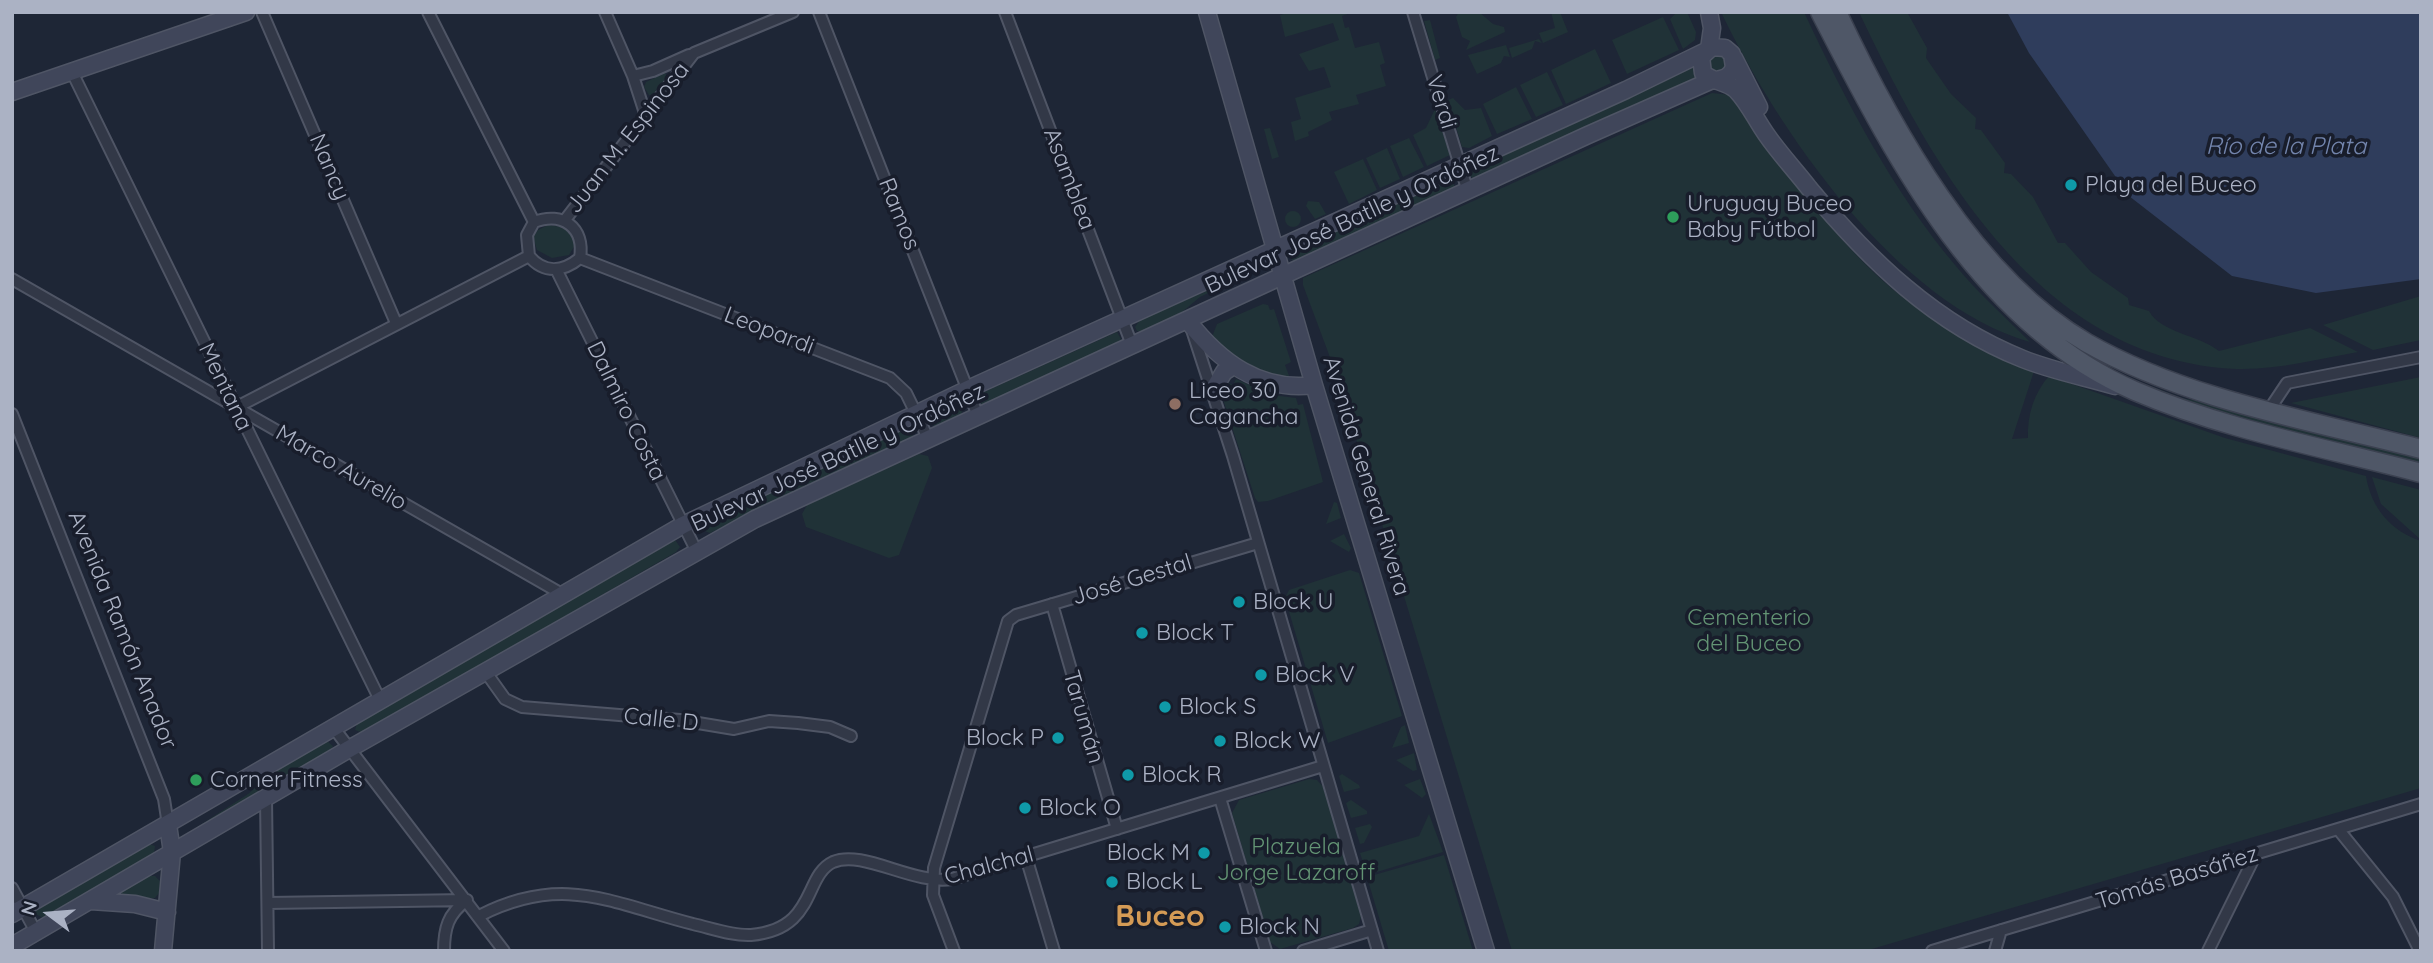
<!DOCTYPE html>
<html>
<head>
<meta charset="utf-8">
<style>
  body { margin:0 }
  #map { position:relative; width:2433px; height:963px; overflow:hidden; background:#1e2636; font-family:Quicksand,sans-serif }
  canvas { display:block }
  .frame { position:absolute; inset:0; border:14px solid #abb2c4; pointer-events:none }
  .north { position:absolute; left:14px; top:879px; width:70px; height:70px; -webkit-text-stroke:5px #181d2b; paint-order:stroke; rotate:286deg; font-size:19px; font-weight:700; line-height:28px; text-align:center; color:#abb2c4 }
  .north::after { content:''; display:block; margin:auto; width:24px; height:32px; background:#abb2c4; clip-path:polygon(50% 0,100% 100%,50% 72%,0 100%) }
</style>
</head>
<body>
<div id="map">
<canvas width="2433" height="963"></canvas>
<div class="frame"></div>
<div class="north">N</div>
</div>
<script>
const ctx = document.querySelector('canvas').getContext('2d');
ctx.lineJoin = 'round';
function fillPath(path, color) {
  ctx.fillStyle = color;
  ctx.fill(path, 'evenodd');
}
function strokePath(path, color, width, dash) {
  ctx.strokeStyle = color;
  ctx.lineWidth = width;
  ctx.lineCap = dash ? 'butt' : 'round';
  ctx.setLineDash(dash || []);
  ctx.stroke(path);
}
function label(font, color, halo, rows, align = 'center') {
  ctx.font = font + ' Quicksand,sans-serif';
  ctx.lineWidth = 7;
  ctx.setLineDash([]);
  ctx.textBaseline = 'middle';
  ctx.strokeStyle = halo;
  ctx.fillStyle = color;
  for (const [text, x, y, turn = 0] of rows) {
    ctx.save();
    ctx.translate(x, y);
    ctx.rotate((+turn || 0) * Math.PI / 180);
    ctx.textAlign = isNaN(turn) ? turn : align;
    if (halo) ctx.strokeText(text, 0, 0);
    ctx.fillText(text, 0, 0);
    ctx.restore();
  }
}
fillPath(new Path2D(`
  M1290 12H1353L1342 16 1345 28 1349 27 1355 48 1379 42 1385 63 1380 65 1386 86 1356 95 1359 104 1329 112 1332 120 1308 132 1309 136 1295 141 1291 122 1301 119 1295 98 1331 87 1324 67 1309 71 1299 54 1339 40 1333 23 1285 37 1280 15Z
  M1459 12H1479L1493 24 1504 27 1505 32 1466 50 1470 41 1462 37 1456 17Z
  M1551 12H1560L1568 32 1543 43 1539 33 1555 28Z
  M1677 12H1687L1696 32 1695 40 1683 49 1670 19Z
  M1721 12H1804C1845 100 1892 190 1955 265 1977 292 2005 317 2030 342 1897 304 1778 131 1721 12Z
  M1859 12H1907L1927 48 1926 58 1951 94 1976 118 1975 129 1981 130 2005 163 2004 173 2011 174 2033 197 2058 243H2065L2091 272 2128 298 2129 305 2149 311C2161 333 2199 335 2219 351L2310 328 2358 352C2318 359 2277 370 2237 369 2041 361 1933 169 1859 12Z
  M1663 17 1679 50 1627 74 1612 40Z
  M1430 20 1440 58 1435 60 1424 21Z
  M1539 39 1542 43 1535 41 1532 49 1512 58 1509 48Z
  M1506 45 1510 57 1504 56 1501 63 1477 74 1468 55Z
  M1595 49 1611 83 1566 104 1551 70Z
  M1709 62a9 9 0 1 1 18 0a9 9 0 1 1-18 0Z
  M1696 62 1703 77 1474 179 1470 176V169Z
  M1547 72 1563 105 1536 117 1520 85Z
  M665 73 668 77 653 95H649L644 87 646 82Z
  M1516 87 1532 119 1497 134 1483 104Z
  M1712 93 1730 95 1736 101C1793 177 1850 268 1933 318 1965 338 2001 352 2035 368L2012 439 2028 438C2027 415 2034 393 2049 376L2225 438 2366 476C2371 508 2391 531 2421 541V788L1865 951H1512L1337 376 1303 285V278Z
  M1453 98 1465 110 1481 108 1492 136 1469 148 1462 147 1448 100Z
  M1435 109 1450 155 1427 166 1413 135 1426 128Z
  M1270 128 1279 157 1272 159 1264 129Z
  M1409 138 1424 167 1403 177 1390 146Z
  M1387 148 1400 179 1380 188 1366 158Z
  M1363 159 1377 190 1349 204 1334 172Z
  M1449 179 1454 182V188L1297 263 1291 259 1294 250Z
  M1308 201 1319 202 1326 214 1315 219 1306 206Z
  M1285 219a8 8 0 1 1 16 0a8 8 0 1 1-16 0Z
  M548 225C561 226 574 230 575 245L569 255 552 258 537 250 533 237 538 230Z
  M1266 265 1200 297 1182 312 1143 332 1137 331 1135 327 1140 320Z
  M2421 296V340L2373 350 2323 325Z
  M1263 304 1268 305 1270 310 1274 309 1291 362 1285 365 1291 381 1249 369 1208 336 1212 337 1217 324Z
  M1117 332 1121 339 1116 344 983 405 977 401 982 393Z
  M2111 371 2182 398 2243 410 2421 456V463L2242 419 2177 399Z
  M2421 377V438L2291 403Z
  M1236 379 1272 395 1296 398 1298 405 1303 404 1323 482 1268 501 1258 502 1255 498 1220 390 1223 380 1233 385Z
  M957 405 963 409 961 415 936 427 931 424 932 416Z
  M910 426 916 432 909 439 710 533 702 530 706 522Z
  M919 454 928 456 932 468 899 555 889 558 806 527 802 514 807 505Z
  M2372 477 2421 490V540L2381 504Z
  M1334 502 1337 503 1341 518 1326 524Z
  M1344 534 1351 548 1349 552 1330 541Z
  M675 540 680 547 676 552 363 733 355 730 357 723Z
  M1350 570 1359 573 1402 716 1328 743 1285 598 1289 590Z
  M1405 725 1409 743 1392 748 1401 727Z
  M327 741 333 746 331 751 188 833 248 794 277 769Z
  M1414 753 1417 770 1413 771 1396 760Z
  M1342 774 1359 785 1360 788 1344 792 1339 776Z
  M1309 779 1317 780 1325 789 1362 913 1359 924 1353 928 1280 949 1270 942 1232 813 1239 800Z
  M1420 779 1426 794 1422 798 1404 785Z
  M1351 800 1367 811V814L1351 818 1346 803Z
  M1429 814 1443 852 1367 875 1360 853 1419 836Z
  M1370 824 1372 827 1364 843 1360 844 1355 828Z
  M149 844 155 846 154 853 43 918 34 913 37 908Z
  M1444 855 1473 951H1389L1367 877Z
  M148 876H155L160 881 159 893 155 898 125 900 121 897 122 891Z`), '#203237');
fillPath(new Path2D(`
  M2007 12H2421V279L2316 293 2232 276 2129 196 2029 53Z`), '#2f3d5c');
const street = new Path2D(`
  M262 12 396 323
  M428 12 534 222
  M605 12 633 76 645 113
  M819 12 978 416
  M1005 12 1132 345
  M1413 12 1468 192
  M72 72 380 700
  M633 76 653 71 689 55
  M565 220 694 53 793 12
  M534 222C563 211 585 228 580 258
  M529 256C544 274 563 272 580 258
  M529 256 527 235 534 222
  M580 258 890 378 906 393 928 438
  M557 271 696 550
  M12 279 562 594
  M1192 330 1233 456 1378 951
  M235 408 529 256
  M2269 410 2287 383 2421 357
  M12 414 164 799 168 825
  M1052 604 1117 829
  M485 671 505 699 522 707 680 720 734 729 769 721 798 723 830 727 851 736
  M333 727 504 951
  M266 798 268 951
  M1220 798 1266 951
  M2338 829 2393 897 2420 951
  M1026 857 1054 951
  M12 888 36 932
  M268 903 467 900
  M479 916C563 873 611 903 693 924 711 928 732 936 751 935 817 929 803 876 833 862 863 849 913 885 952 879L1323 766
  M444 951C444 928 448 914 467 900
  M954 951 933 895 934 868 1008 621 1016 615 1258 543
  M1303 951 1372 930
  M1932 951 2421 804
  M1995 951 2001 930
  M2208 951 2255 856`);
const secondary = new Path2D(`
  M1207 12 1314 385 1486 951
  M1709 49 1712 28 1709 12
  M1734 58 1759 107
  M12 92 246 12
  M1188 321C1220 362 1260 392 1314 385
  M1213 390 1224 372 1233 366
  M91 901 135 904 167 912
  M12 914 683 525 968 389 1626 90 1706 51
  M12 946 349 749 755 519 1588 135 1710 81C1722 79 1730 79 1734 67L1732 54 1725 48 1712 47 1701 57 1703 73C1712 82 1726 81 1736 90 1748 102 1756 120 1766 134 1779 153 1795 170 1809 188 1869 260 1935 324 2023 359 2053 371 2085 377 2115 386
  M163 951 172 852 168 825`);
const primary = new Path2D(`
  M1820 12C1895 157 1978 323 2135 391 2226 430 2326 448 2421 473
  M1837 12C1891 127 1974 278 2087 343 2185 399 2312 421 2421 449`);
strokePath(street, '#4f5565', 14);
strokePath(secondary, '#4f5565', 19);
strokePath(primary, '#3b4150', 21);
strokePath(street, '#323847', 10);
strokePath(secondary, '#40465a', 16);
strokePath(primary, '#4f5767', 18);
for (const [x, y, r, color] of [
  [2071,185,7,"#0f9aa8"],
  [1673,217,7,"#2e9e5b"],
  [1175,404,7,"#8d6e63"],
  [1239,602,7,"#0f9aa8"],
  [1142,633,7,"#0f9aa8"],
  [1261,675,7,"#0f9aa8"],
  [1165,707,7,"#0f9aa8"],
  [1058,738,7,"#0f9aa8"],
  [1220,741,7,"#0f9aa8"],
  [1128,775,7,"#0f9aa8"],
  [196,780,7,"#2e9e5b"],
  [1025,808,7,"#0f9aa8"],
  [1204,853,7,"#0f9aa8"],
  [1112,882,7,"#0f9aa8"],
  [1225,927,7,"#0f9aa8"]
]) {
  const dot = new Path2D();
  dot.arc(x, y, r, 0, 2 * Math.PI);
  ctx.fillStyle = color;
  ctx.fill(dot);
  strokePath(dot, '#181d2b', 2.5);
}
label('23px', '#abb2c4', '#181d2b', [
  ["Verdi",1441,102,73],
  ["Juan M. Espinosa",628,138,-52],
  ["Nancy",329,167,67],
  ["Asamblea",1069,179,69],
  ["Ramos",899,214,68],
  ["Bulevar José Batlle y Ordóñez",1352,220,-25],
  ["Leopardi",769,331,21],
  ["Mentana",225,387,64],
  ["Dalmiro Costa",626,411,64],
  ["Bulevar José Batlle y Ordóñez",838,458,-25],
  ["Marco Aurelio",341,468,30],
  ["Avenida General Rivera",1366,476,73],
  ["José Gestal",1132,580,-17],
  ["Avenida Ramón Anador",122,630,68],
  ["Tarumán",1083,717,74],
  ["Calle D",661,720,6],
  ["Chalchal",989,866,-15],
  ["Tomás Basáñez",2177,878,-17]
]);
label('23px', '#abb2c4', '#181d2b', [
  ["Playa del Buceo",2085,185],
  ["Uruguay Buceo",1687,204],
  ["Baby Fútbol",1687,230],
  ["Liceo 30",1189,391],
  ["Cagancha",1189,417],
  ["Block U",1253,602],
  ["Block T",1156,633],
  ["Block V",1275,675],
  ["Block S",1179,707],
  ["Block P",1044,738,"right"],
  ["Block W",1234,741],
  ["Block R",1142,775],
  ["Corner Fitness",210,780],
  ["Block O",1039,808],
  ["Block M",1190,853,"right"],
  ["Block L",1126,882],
  ["Block N",1239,927]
], 'left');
label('23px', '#639474', '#181d2b', [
  ["Cementerio",1749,618],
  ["del Buceo",1749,644],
  ["Plazuela",1296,847],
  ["Jorge Lazaroff",1296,873]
]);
label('italic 24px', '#7385ad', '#181d2b', [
  ["Río de la Plata",2286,147]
]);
label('bold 30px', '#d59b55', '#181d2b', [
  ["Buceo",1160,917]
]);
</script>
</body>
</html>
